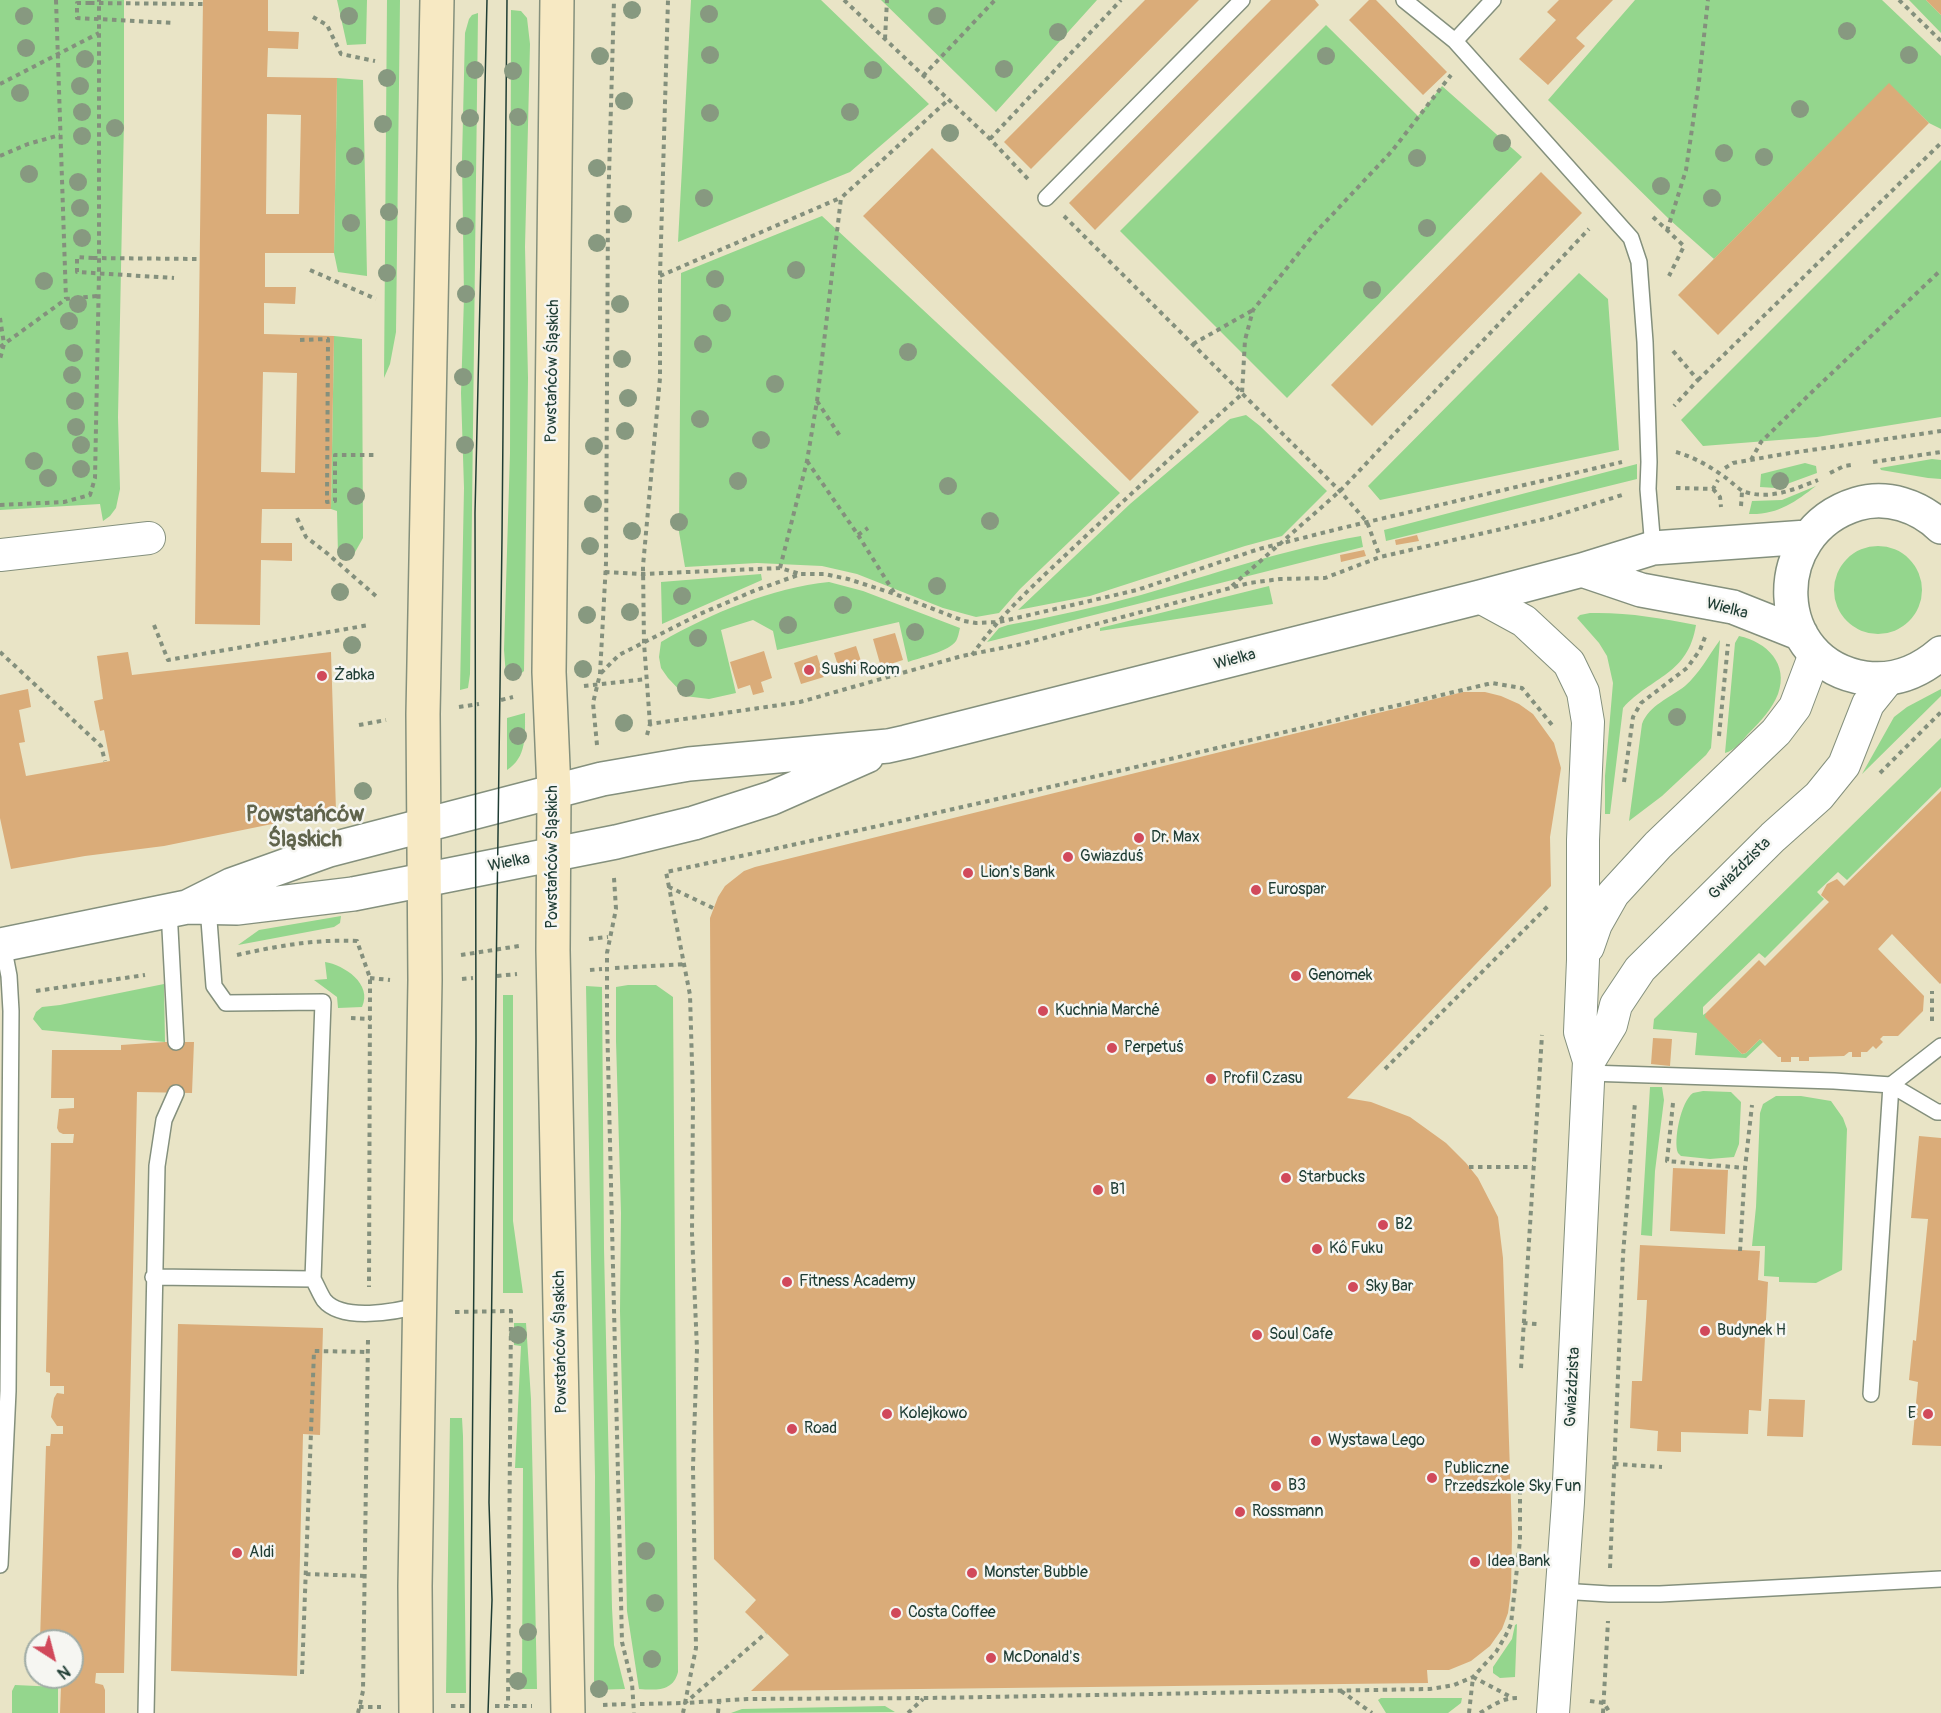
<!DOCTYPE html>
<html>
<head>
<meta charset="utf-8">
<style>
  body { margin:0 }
  #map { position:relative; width:1941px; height:1713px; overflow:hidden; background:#e9e4c6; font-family:Pangolin,sans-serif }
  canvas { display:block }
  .north { position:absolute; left:24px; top:1629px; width:60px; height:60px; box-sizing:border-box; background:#f6f6f2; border:2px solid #a0aca6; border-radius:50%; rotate:144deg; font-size:16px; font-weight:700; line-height:24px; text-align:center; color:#1f3d34 }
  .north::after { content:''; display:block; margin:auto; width:21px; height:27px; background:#d1495b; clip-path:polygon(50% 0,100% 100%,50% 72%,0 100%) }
</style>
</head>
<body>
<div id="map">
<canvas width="1941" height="1713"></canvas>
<div class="north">N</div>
</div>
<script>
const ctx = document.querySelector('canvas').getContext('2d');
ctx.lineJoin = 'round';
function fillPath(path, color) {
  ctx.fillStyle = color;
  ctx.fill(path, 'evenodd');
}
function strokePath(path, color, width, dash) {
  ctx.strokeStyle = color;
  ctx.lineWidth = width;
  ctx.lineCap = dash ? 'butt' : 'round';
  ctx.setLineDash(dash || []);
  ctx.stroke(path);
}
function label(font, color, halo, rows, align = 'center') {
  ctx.font = font + ' Pangolin,sans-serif';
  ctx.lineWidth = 5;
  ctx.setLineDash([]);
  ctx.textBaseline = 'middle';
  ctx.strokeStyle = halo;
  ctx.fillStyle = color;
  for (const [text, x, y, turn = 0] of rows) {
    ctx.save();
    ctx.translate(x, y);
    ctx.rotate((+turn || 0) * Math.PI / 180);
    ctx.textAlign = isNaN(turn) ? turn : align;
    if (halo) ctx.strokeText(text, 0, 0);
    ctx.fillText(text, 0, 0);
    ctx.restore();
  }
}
fillPath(new Path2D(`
  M0 0H124V121L118 417 120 489 116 508 110 516 103 521 100 504 0 510Z
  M337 0H367L366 44 347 45Z
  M387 0H400L396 332 390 364 384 378Z
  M691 0H821L929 104 850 172 678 242Z
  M881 0H1097L996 112Z
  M1635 0H1882L1941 56V129L1929 123 1889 84 1714 259 1670 220 1548 100Z
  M1909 0H1926L1941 15V33Z
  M511 10 521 11 527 18 530 44 525 247 528 378 524 671 517 677 506 676 504 650 510 453Z
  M478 13 470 674 468 688 460 690 464 488 461 393 464 297 462 160 465 33 469 19 472 15Z
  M1326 25 1418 116 1442 86 1522 157 1287 398 1120 231Z
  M337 78 363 80 367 276 338 272 334 253Z
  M1941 160V417L1817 437 1703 446 1681 420Z
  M822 216 1120 493 1020 589 999 613 976 617 943 608 857 574 822 566 757 563 685 567 679 532 681 273Z
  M1579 273 1608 299 1619 450 1380 500 1368 486Z
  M334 336 362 339 363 538 354 554 338 556 337 511 331 509Z
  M1246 415 1260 426 1327 491 1282 536 1245 546 1090 596 1018 610 1130 504 1230 419Z
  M1932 459 1941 460V479L1928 478 1881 470 1880 468Z
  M1805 463 1816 466 1817 473 1776 488 1760 487 1761 474Z
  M1637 464V479L1386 541 1384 530Z
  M1816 486C1795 502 1778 515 1749 514L1752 501 1782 500Z
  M1361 536 1363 547 987 642 999 628 1008 625C1052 617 1097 607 1141 595 1214 574 1285 549 1361 536Z
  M1834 590a44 44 0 1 1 88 0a44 44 0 1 1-88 0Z
  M761 574 762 580 662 624 661 582Z
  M829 582 863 591 960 628C959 632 958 638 956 641 950 651 919 658 908 662L899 622 777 650 773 631 753 620 721 630 736 693 709 699 685 696 668 678 661 668 659 657 661 642C711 613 772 588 829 582Z
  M1269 586 1273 604 1100 631V628Z
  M1590 613C1625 612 1662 618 1696 625 1688 675 1652 676 1623 708L1610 814H1605V776L1613 683 1607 656 1599 643 1577 618 1580 615Z
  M1739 636C1767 642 1789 664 1778 694 1772 709 1761 721 1750 732 1743 739 1735 751 1725 753L1735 643Z
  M1720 640 1711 748 1706 755 1662 796 1629 821 1642 724C1649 705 1670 698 1685 686 1699 674 1709 655 1720 640Z
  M1941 689V696L1862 774 1894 717 1907 707Z
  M525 713C525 736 527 757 507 770V718Z
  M1941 738V787L1847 880 1838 872 1817 892 1824 899 1765 958 1759 953 1703 1007V1015L1706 1013V1017L1742 1054 1746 1053 1760 1039 1763 1042 1746 1058 1695 1055 1697 1033 1653 1029 1654 1019Z
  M341 916 340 923 334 927 238 945 259 930Z
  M325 962C344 965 373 984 362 1007L338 1008 337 997 314 980 327 979Z
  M164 984 165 1042 42 1030 33 1019 36 1012 42 1007 60 1005Z
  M628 985H656L673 997 678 1672C673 1692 656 1690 639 1689L627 1611 620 1311 621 1213 616 1041V987Z
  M586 986 602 987 604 1249 612 1608 614 1645 625 1689 594 1690 595 1476Z
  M503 995H513V1221L523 1293H503Z
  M1650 1087H1662L1664 1100 1655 1171 1652 1236 1641 1235Z
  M1703 1091 1731 1092 1741 1102 1739 1144 1734 1157 1710 1159 1681 1156 1678 1153C1673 1141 1681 1101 1693 1093 1696 1092 1700 1092 1703 1091Z
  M1776 1096H1801L1831 1101 1843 1118 1847 1129 1842 1270 1816 1283 1779 1282V1277L1764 1276 1765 1246H1752L1756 1207 1760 1113 1763 1104Z
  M514 1323H526L531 1399 537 1689H522L523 1468H515L521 1346 514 1345Z
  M450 1418H462L463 1436 466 1693H446Z
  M1517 1624 1515 1677 1500 1678 1493 1673V1667L1512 1639 1515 1625Z
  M15 1685 58 1687V1713H12V1691Z
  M1381 1698H1462L1461 1703 1448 1713H1386L1378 1700Z
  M885 1706 895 1712 731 1713 742 1709Z`), '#94d68d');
fillPath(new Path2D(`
  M203 0H268V31L299 32 298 49 268 48 267 77 337 78 334 253H265V287H296L295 304 264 303V334L334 336 331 509H262L261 543H292V561L261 560 260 625 195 624ZM267 114 301 115 299 214H266ZM263 372 297 373 295 473 261 472Z
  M1145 0H1199L1031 169 1004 142Z
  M1271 0H1315L1319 5 1095 230 1069 203Z
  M1369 0H1376L1447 72 1423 95 1349 20Z
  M1559 0H1613L1576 38 1585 46 1548 85 1519 59 1556 20 1547 12Z
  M1926 0H1941V15Z
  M1889 83 1929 123 1718 335 1678 295Z
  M932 148 1199 412 1130 481 863 216Z
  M1541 172 1582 213 1372 426 1331 385Z
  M1417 535 1419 541 1396 545 1395 540Z
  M1364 550 1366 556 1341 562 1340 555Z
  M895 633 903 660 881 667 873 639Z
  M856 646 863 667 841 675 834 653Z
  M764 651 772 678 761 682 764 692 753 695 750 685 738 689 730 662Z
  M128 652 132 675 331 652 336 811 164 846 85 856 11 869 0 818V695L28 689 31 707 19 710 25 742 19 743 26 776 110 761 104 730 100 731 94 701 103 699 97 656Z
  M817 655 824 677 801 684 794 663Z
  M1463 692H1485L1501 696 1519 704 1533 714 1554 743 1561 768 1550 837 1551 886 1347 1098 1371 1102 1410 1117 1446 1143 1466 1163 1478 1178 1498 1217 1503 1258 1512 1533 1511 1591 1508 1613 1502 1629 1490 1646 1471 1661 1449 1670H1427L1428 1683 751 1691 789 1655 745 1612 756 1600 714 1559 710 918 718 897 725 886 744 871 755 867Z
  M1941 791V983L1940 984 1892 934 1878 949 1924 996 1923 1011 1898 1036H1883L1880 1039 1883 1042 1876 1049 1873 1046 1867 1052H1861V1057H1852V1052H1849L1844 1056 1809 1057V1061H1799V1057H1791V1062H1781V1057H1778L1760 1039 1746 1053 1742 1054 1705 1017 1706 1013 1759 960 1765 966 1829 902 1821 895 1827 884 1837 879 1844 886Z
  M1653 1038 1672 1039 1670 1066 1651 1064Z
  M165 1042H194L192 1093 137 1092 124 1673H96L95 1683 103 1685 105 1690V1713H60L61 1687 67 1683 68 1677H72V1641H40L46 1446H50L51 1434H63V1426H57L51 1417 54 1398 57 1393 64 1394V1386H50V1373L46 1372 51 1143H73L74 1134H63L59 1132 57 1128 59 1109 74 1108V1098H51L52 1050H121V1045Z
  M1919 1136 1941 1138V1446L1912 1445 1918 1382 1909 1380 1913 1340 1916 1341 1928 1219 1911 1218Z
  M1673 1168 1728 1170 1725 1234 1670 1231Z
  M1640 1245 1760 1251 1758 1280 1768 1282 1761 1411 1749 1410 1748 1434 1681 1432V1452L1657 1451 1658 1431 1630 1428 1632 1381H1642L1646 1318 1647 1300H1637Z
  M178 1324 323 1328 320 1435 303 1434 297 1676 171 1671Z
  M1769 1399 1805 1400 1803 1437 1767 1436Z`), '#daac79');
const service = new Path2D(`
  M1404 0 1455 41 1631 238 1639 262 1645 342 1649 462 1648 489 1653 548
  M1455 41 1493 0
  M1046 198 1242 0
  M208 907 214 986 226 1003 323 1002 313 1279C317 1286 320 1294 324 1300 342 1322 396 1312 420 1305
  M169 910 176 1042
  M1588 1073 1834 1081 1891 1085 1941 1046
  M153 1277 313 1279
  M1871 1394 1891 1085 1937 1112H1941
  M0 1565 8 1391 11 1011 9 976 3 945
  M1561 1591 1609 1594H1660L1941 1579
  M146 1713 157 1166 164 1120 176 1093`);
const minor = new Path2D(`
  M0 555 149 538
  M1480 597 1524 621 1569 663 1583 692 1588 722 1583 840V960L1580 1032 1589 1061 1568 1502 1553 1713
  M1588 947 1596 924 1613 894 1658 845 1776 732 1795 707 1815 654
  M1589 1061 1611 1025 1616 1005 1640 969 1773 837 1819 796 1844 765 1868 704 1889 678`);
const tertiary = new Path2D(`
  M1941 527C1919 506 1887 495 1857 504 1765 532 1770 664 1865 678 1894 682 1919 672 1941 653
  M1582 570 1641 590 1733 607 1801 634
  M187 907 231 885 329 850 602 779 689 764 888 746 906 742 1480 597 1582 570 1653 548 1807 537
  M0 945 187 907 237 908 353 894 616 842 694 823 772 798 867 756`);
const secondary = new Path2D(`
  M557 0 549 672 554 791 553 950 568 1713
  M416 1713 415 1586 425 980 423 714 437 0`);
strokePath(service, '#84907d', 18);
strokePath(minor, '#84907d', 34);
strokePath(tertiary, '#84907d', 36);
strokePath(secondary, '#84907d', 36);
strokePath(new Path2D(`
  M56 0 66 299
  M844 0 990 139 1028 179
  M1899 0 1941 41
  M90 3H77V18L174 23
  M313 17 327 25 341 54 375 61
  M885 39 887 0
  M923 76 995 0
  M0 84 99 33
  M990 139 1121 0
  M0 156 28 144 60 135
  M1064 216 1340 491 1367 522 1380 557
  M1653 217 1684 246 1669 276
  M1667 231 1686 170 1699 81 1708 0
  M93 258 77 257V272L174 278
  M310 270 376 299
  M660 276 840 198
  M0 318 4 344 0 359
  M300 340 328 339 327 502 335 501V455H376
  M1193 344 1253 310
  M0 347 66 299 97 296
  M1673 351 1698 380 1674 406
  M1698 380 1941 143
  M817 401 840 436
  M1676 452C1694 457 1711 467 1726 478 1732 482 1739 490 1745 492 1771 500 1795 489 1818 480
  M1751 460 1761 442 1814 390 1941 270
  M807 461 858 535 895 594
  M1873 462 1941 452
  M1725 468 1733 463 1784 454 1941 431
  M1830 473 1844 466 1851 465
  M1676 488 1713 489 1718 480
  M1713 489 1720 497 1721 507
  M0 505 64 502 90 495 95 478 99 273V0
  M1741 506 1742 492
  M297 518 306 537 328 554 377 597
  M858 535 868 528
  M780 568 807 461 817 401 841 198 948 100
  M605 572 643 574 780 568 800 574
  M1232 586 1340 491 1589 229
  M154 625 168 660 369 625
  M0 652 101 746 105 761
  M972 655C1000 615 1037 582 1072 549 1128 496 1185 445 1242 394L1245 340 1253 310 1315 233 1392 151 1451 75
  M601 673 619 655 700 614 756 590 801 574H824L848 579 895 594 964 621 976 623 999 622 1137 590 1259 549 1342 528 1622 462
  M584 686 646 679
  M501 700 513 697
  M459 707 479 704
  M650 724 644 643 643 566 660 378V276L668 0
  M359 725 386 720
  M647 735 650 724 800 702 962 656 1022 644 1249 583 1280 579 1325 578 1380 557 1549 518 1622 495
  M1719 736 1728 644
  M597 745 593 703 600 674 606 563 608 211 614 0
  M1880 773 1941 712
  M1624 782 1633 717 1641 703 1687 668 1700 650 1705 637
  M614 878 616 909 607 953V1018L622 1642 632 1683 634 1713
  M669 887 666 872C942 814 1217 748 1492 683L1522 688 1552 725
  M713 908 669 887 690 995 693 1097 692 1233 697 1349 693 1467 696 1648 685 1703 747 1699 930 1698 1430 1689 1454 1685 1473 1677 1496 1652 1506 1635 1511 1624 1520 1540V1484
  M589 939 608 937
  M237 955C277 946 316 939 357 941L370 978V989L369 1287
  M461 955 519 946
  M615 968 685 964
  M590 970 602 969
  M497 976 517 974
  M370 978 390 980
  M462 979 473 978
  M36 991 145 975
  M351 1018 371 1019
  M1932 1021V991
  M1385 1069 1548 906
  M1673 1103 1667 1161 1745 1168
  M1469 1167H1533
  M1740 1251 1745 1168 1752 1105
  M455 1312 511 1311 508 1706
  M1523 1323 1537 1324
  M1521 1368 1542 1035
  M1614 1464 1662 1467
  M1610 1568 1623 1255 1635 1102
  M306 1574 365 1576
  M302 1674 314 1351 368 1352
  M1341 1691 1372 1713
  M1590 1701 1604 1703 1610 1713
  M640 1704 685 1703
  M603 1705 626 1704
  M451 1706H465
  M495 1706H532
  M359 1707H381
  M358 1713 363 1691 368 1339
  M683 1713 685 1703 766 1633
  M718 1713 719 1702
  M908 1713 923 1699
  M1469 1713 1473 1677 1511 1697
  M1480 1713C1493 1705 1504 1697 1520 1698
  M1603 1713 1608 1621`), '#84907d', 4, [4.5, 4.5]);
strokePath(service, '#fff', 15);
strokePath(minor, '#fff', 32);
strokePath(tertiary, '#fff', 33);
strokePath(secondary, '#f7e9c3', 33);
strokePath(new Path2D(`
  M470 1713 476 1040 475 513 487 0
  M488 1713 492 1600 489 1502 502 538 507 0`), '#1f3d34', 1.5);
strokePath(new Path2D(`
  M90 3 203 4
  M93 258 200 259`), '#84907d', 4, [4.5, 4.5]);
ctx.fillStyle = '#879980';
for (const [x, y] of [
  [632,10],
  [709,14],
  [24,16],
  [349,16],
  [937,16],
  [1847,31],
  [1058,32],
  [26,48],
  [710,55],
  [1909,55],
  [600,56],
  [1326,56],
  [85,59],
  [1004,69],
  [475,70],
  [873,70],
  [513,71],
  [387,78],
  [80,86],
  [20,93],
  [624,101],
  [1800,109],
  [82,112],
  [850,112],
  [710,113],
  [518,117],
  [470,118],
  [383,124],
  [115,128],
  [950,133],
  [82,136],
  [1502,143],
  [1724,153],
  [355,156],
  [1764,157],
  [1417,158],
  [597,168],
  [465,169],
  [29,174],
  [78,182],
  [1661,186],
  [704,198],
  [1712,198],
  [80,208],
  [389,212],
  [623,214],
  [351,223],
  [465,226],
  [1427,228],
  [82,238],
  [597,243],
  [796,270],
  [387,273],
  [715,279],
  [44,281],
  [1372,290],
  [466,294],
  [78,304],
  [620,304],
  [722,313],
  [69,321],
  [703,344],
  [908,352],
  [74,353],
  [622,359],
  [72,375],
  [463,377],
  [775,384],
  [628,398],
  [75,401],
  [700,419],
  [76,427],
  [625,431],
  [761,440],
  [81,445],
  [465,445],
  [594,446],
  [34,461],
  [81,469],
  [48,478],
  [738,481],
  [1780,481],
  [948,486],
  [356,496],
  [593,504],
  [990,521],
  [679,522],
  [632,531],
  [590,546],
  [346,552],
  [937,586],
  [340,592],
  [682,596],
  [843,605],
  [630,612],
  [587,615],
  [788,625],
  [915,632],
  [698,638],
  [352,645],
  [583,669],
  [513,672],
  [686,688],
  [1677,717],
  [624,723],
  [518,736],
  [363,791],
  [518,1335],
  [646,1551],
  [655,1603],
  [528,1632],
  [652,1659],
  [518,1681],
  [599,1689]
]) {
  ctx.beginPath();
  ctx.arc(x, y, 9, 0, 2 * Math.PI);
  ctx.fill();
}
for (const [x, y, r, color] of [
  [809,670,6,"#d1495b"],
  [322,676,6,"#d1495b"],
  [1139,838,6,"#d1495b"],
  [1068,857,6,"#d1495b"],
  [968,873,6,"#d1495b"],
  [1256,890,6,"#d1495b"],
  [1296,976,6,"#d1495b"],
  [1043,1011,6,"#d1495b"],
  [1112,1048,6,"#d1495b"],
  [1211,1079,6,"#d1495b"],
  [1286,1178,6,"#d1495b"],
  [1098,1190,6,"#d1495b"],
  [1383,1225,6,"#d1495b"],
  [1317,1249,6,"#d1495b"],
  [787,1282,6,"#d1495b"],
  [1353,1287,6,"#d1495b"],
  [1705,1331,6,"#d1495b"],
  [1257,1335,6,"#d1495b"],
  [887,1414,6,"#d1495b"],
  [1928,1414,6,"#d1495b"],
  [792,1429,6,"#d1495b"],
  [1316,1441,6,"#d1495b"],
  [1432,1478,6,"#d1495b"],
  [1276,1486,6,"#d1495b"],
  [1240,1512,6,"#d1495b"],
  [237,1553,6,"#d1495b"],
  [1475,1562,6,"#d1495b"],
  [972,1573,6,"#d1495b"],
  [896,1613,6,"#d1495b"],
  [991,1658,6,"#d1495b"]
]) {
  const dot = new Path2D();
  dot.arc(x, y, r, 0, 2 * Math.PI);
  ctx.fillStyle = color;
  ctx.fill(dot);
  strokePath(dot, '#f6f6f2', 2);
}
label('16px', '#1f3d34', '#f6f6f2', [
  ["Powstańców Śląskich",553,371,-89],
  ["Wielka",1727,609,15],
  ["Wielka",1235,660,-15],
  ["Powstańców Śląskich",553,857,-90],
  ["Wielka",509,863,-11],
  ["Gwiaździsta",1740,869,-45],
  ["Powstańców Śląskich",561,1342,-91],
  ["Gwiaździsta",1573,1387,-87]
]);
label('16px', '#1f3d34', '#f6f6f2', [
  ["Sushi Room",821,670],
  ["Żabka",334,676],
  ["Dr. Max",1151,838],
  ["Gwiazduś",1080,857],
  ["Lion's Bank",980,873],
  ["Eurospar",1268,890],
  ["Genomek",1308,976],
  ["Kuchnia Marché",1055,1011],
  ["Perpetuś",1124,1048],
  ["Profil Czasu",1223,1079],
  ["Starbucks",1298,1178],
  ["B1",1110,1190],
  ["B2",1395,1225],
  ["Kô Fuku",1329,1249],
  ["Fitness Academy",799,1282],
  ["Sky Bar",1365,1287],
  ["Budynek H",1717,1331],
  ["Soul Cafe",1269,1335],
  ["Kolejkowo",899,1414],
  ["E",1916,1414,"right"],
  ["Road",804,1429],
  ["Wystawa Lego",1328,1441],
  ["Publiczne",1444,1469],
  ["Przedszkole Sky Fun",1444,1487],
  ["B3",1288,1486],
  ["Rossmann",1252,1512],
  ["Aldi",249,1553],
  ["Idea Bank",1487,1562],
  ["Monster Bubble",984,1573],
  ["Costa Coffee",908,1613],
  ["McDonald's",1003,1658]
], 'left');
label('bold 22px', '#60644c', '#f6f6f2', [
  ["Powstańców",305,815],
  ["Śląskich",305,840]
]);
</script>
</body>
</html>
